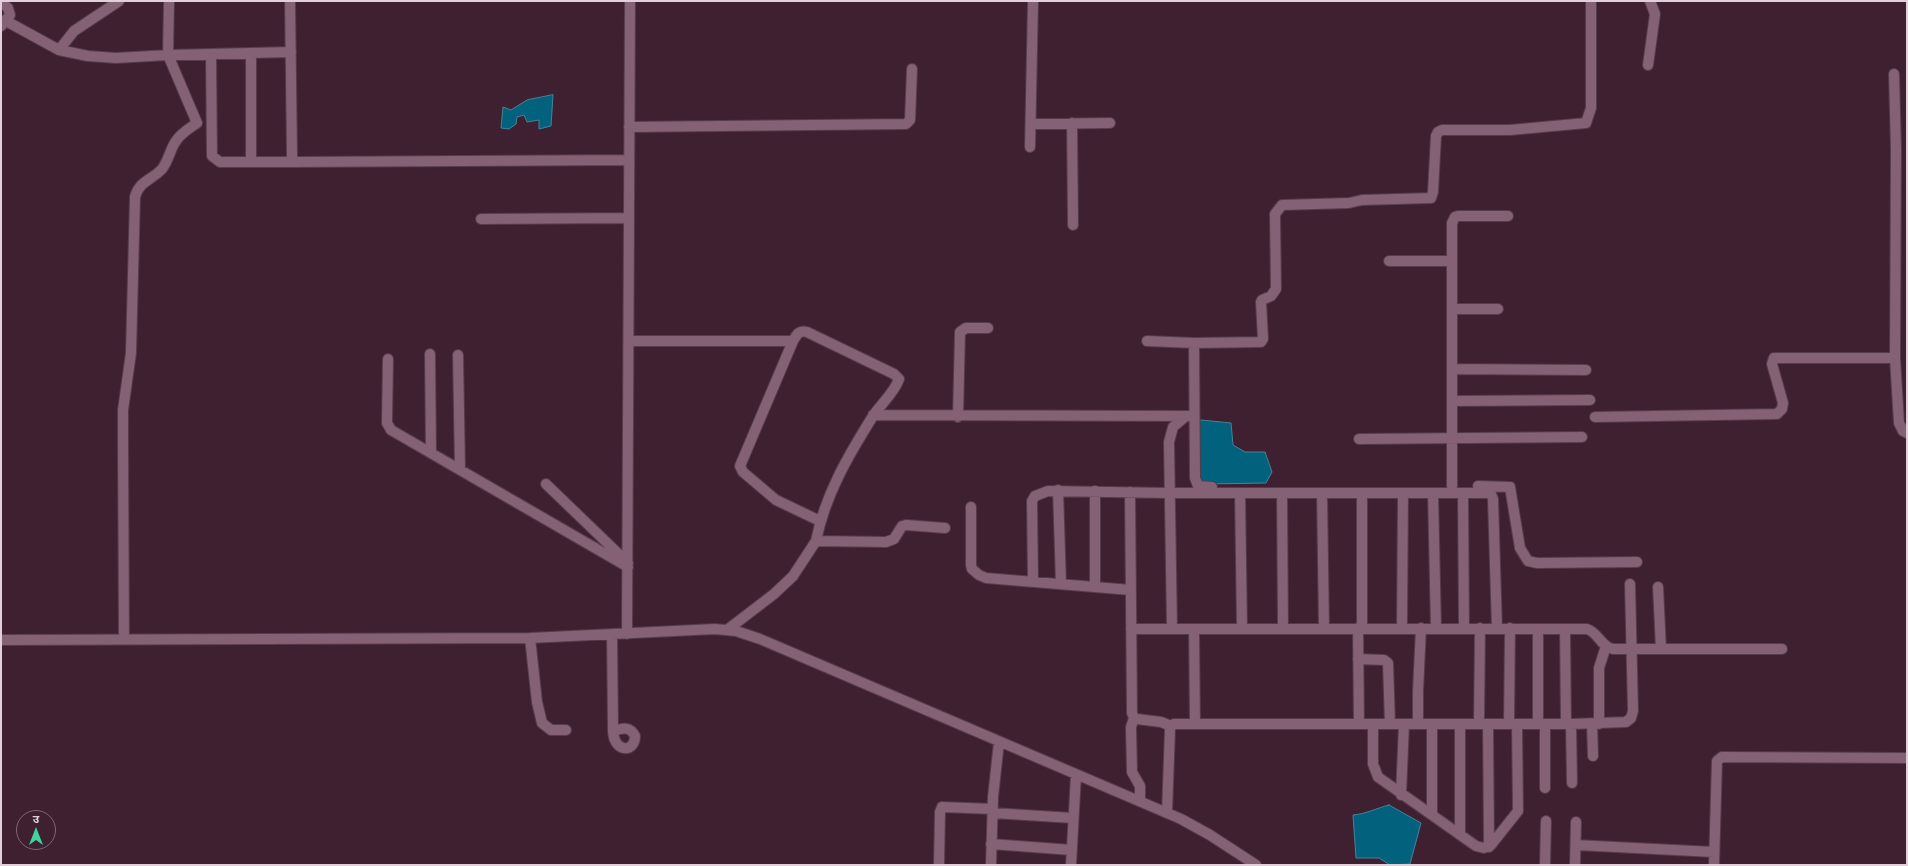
<!DOCTYPE html>
<html>
<head>
<meta charset="utf-8">
<style>
  body { margin:0 }
  #map { position:relative; width:1908px; height:866px; overflow:hidden; background:#3e2031; font-family:Quicksand,"Noto Sans Devanagari",sans-serif }
  canvas { display:block }
  .frame { position:absolute; inset:0; border:2px solid #e3cfd9; pointer-events:none }
  .north { position:absolute; left:16px; top:810px; width:40px; height:40px; box-sizing:border-box; background:#3e2031; border:1px solid #806674; border-radius:50%; rotate:0deg; font-size:11px; font-weight:700; line-height:16px; text-align:center; color:#e3cfd9 }
  .north::after { content:''; display:block; margin:auto; width:14px; height:18px; background:#40d4a1; clip-path:polygon(50% 0,100% 100%,50% 72%,0 100%) }
</style>
</head>
<body>
<div id="map">
<canvas width="1908" height="866"></canvas>
<div class="frame"></div>
<div class="north">उ</div>
</div>
<script>
const ctx = document.querySelector('canvas').getContext('2d');
ctx.lineJoin = 'round';
function fillPath(path, color) {
  ctx.fillStyle = color;
  ctx.fill(path, 'evenodd');
}
function strokePath(path, color, width, dash) {
  ctx.strokeStyle = color;
  ctx.lineWidth = width;
  ctx.lineCap = dash ? 'butt' : 'round';
  ctx.setLineDash(dash || []);
  ctx.stroke(path);
}
const water = new Path2D(`
  M553 95 551 126 539 129V120L527 122 524 115 517 117 516 124 509 129 501 128 503 107 511 110 527 100Z
  M1201 420 1231 423 1233 445 1245 452H1265L1272 472 1266 483 1205 484 1195 473V428Z
  M1389 805 1421 823 1410 864 1390 865 1379 858H1356L1353 815C1366 814 1377 808 1389 805Z`);
fillPath(water, '#02627d');
strokePath(water, '#468399', 1);
const minor = new Path2D(`
  M290 1 292 154V160L294 162 629 160
  M1 2 8 8 10 15 1 26
  M6 21 59 50 88 56 116 58 168 55 291 52
  M59 50 74 31 119 1
  M251 53V162
  M211 54 212 156 220 162H294
  M1648 65 1655 14 1650 1
  M1894 74 1896 149 1895 358 1899 423 1903 431 1907 433
  M1072 123 1073 225
  M1031 124 1110 123
  M629 127 906 124 910 120 912 69
  M1030 147 1033 1
  M481 219 629 218
  M1389 261H1452
  M1452 309H1498
  M629 341H793
  M1147 341 1194 343 1261 342 1263 339 1261 302 1262 300 1271 296 1276 289 1275 214 1282 205 1349 203 1362 200 1431 198 1433 192 1436 136 1438 132 1442 130H1510L1586 123 1591 108V1
  M1194 343 1195 478 1198 486 1212 487
  M430 354 431 452
  M458 355 460 469
  M388 359 387 423 391 430 628 567
  M1452 369 1586 370
  M1452 401 1590 400
  M873 415 1194 416
  M958 417 960 332 966 328H988
  M1595 417 1777 414 1782 409 1783 403 1772 364 1774 358H1895
  M1359 439 1582 437
  M546 484 628 563
  M1478 486 1510 487 1520 548 1528 561 1537 563 1637 562
  M1452 487V223L1455 217 1458 216H1508
  M1058 490 1061 584
  M1130 492 1132 713 1134 718 1137 719 1161 722 1171 726
  M1240 493 1242 628
  M1282 493 1283 628
  M1322 493 1324 628
  M1362 493V628
  M1433 493 1436 628
  M1463 493 1464 628
  M971 507V565L972 569 979 575 986 578 1131 590
  M816 541C825 495 848 456 873 416 880 405 895 392 899 379L894 374 807 332C799 330 797 334 793 341L740 466 743 472 776 500 820 521
  M1033 582 1032 501 1035 496 1048 491 1170 493H1488L1491 494 1493 499 1497 629
  M1095 587V491
  M1658 587 1661 649
  M1358 628 1359 724
  M1402 628 1403 493
  M1131 629H1587C1598 632 1601 647 1613 649H1782
  M1172 629 1169 442 1173 427 1186 416
  M1194 629 1195 724
  M1565 629 1566 724
  M727 630 774 594 793 576 816 541 886 542 894 539 902 526 906 525 945 528
  M612 634 613 731C614 753 635 753 635 736 630 726 623 728 613 731
  M627 634 630 1
  M530 638 537 702 542 723 551 730H566
  M124 639 123 440V410L131 353 135 197C139 181 152 180 162 169 169 160 170 149 176 141 181 133 190 128 197 123L168 55 169 1
  M1 640 530 638 715 629 736 631 760 639 1181 819 1210 835 1256 865
  M1358 659 1384 660 1388 663 1390 724
  M1134 718 1131 727 1132 772 1140 786V801
  M1373 724V764L1378 777 1476 846 1484 848 1491 845 1518 811 1517 724
  M1418 724V691L1421 628
  M1460 724V835
  M1479 724 1480 628
  M1488 724 1489 847
  M1509 724 1510 628
  M1538 724V629
  M1571 724 1572 783
  M1592 724 1593 756
  M1599 724V668L1606 646
  M1545 788V724
  M1401 795 1404 724
  M993 813 1073 818
  M1167 813 1170 729 1171 726 1174 724H1571L1626 722 1631 718 1633 711 1630 584
  M1432 815V724
  M991 844 1072 850
  M1576 845 1714 852
  M939 865 940 812 942 807 993 809
  M991 865 993 797 999 742
  M1071 865 1076 775
  M1545 865 1546 821
  M1575 865 1576 822
  M1714 865 1717 761 1722 757 1907 758`);
strokePath(minor, '#563c4b', 12);
strokePath(minor, '#846174', 10);
</script>
</body>
</html>
